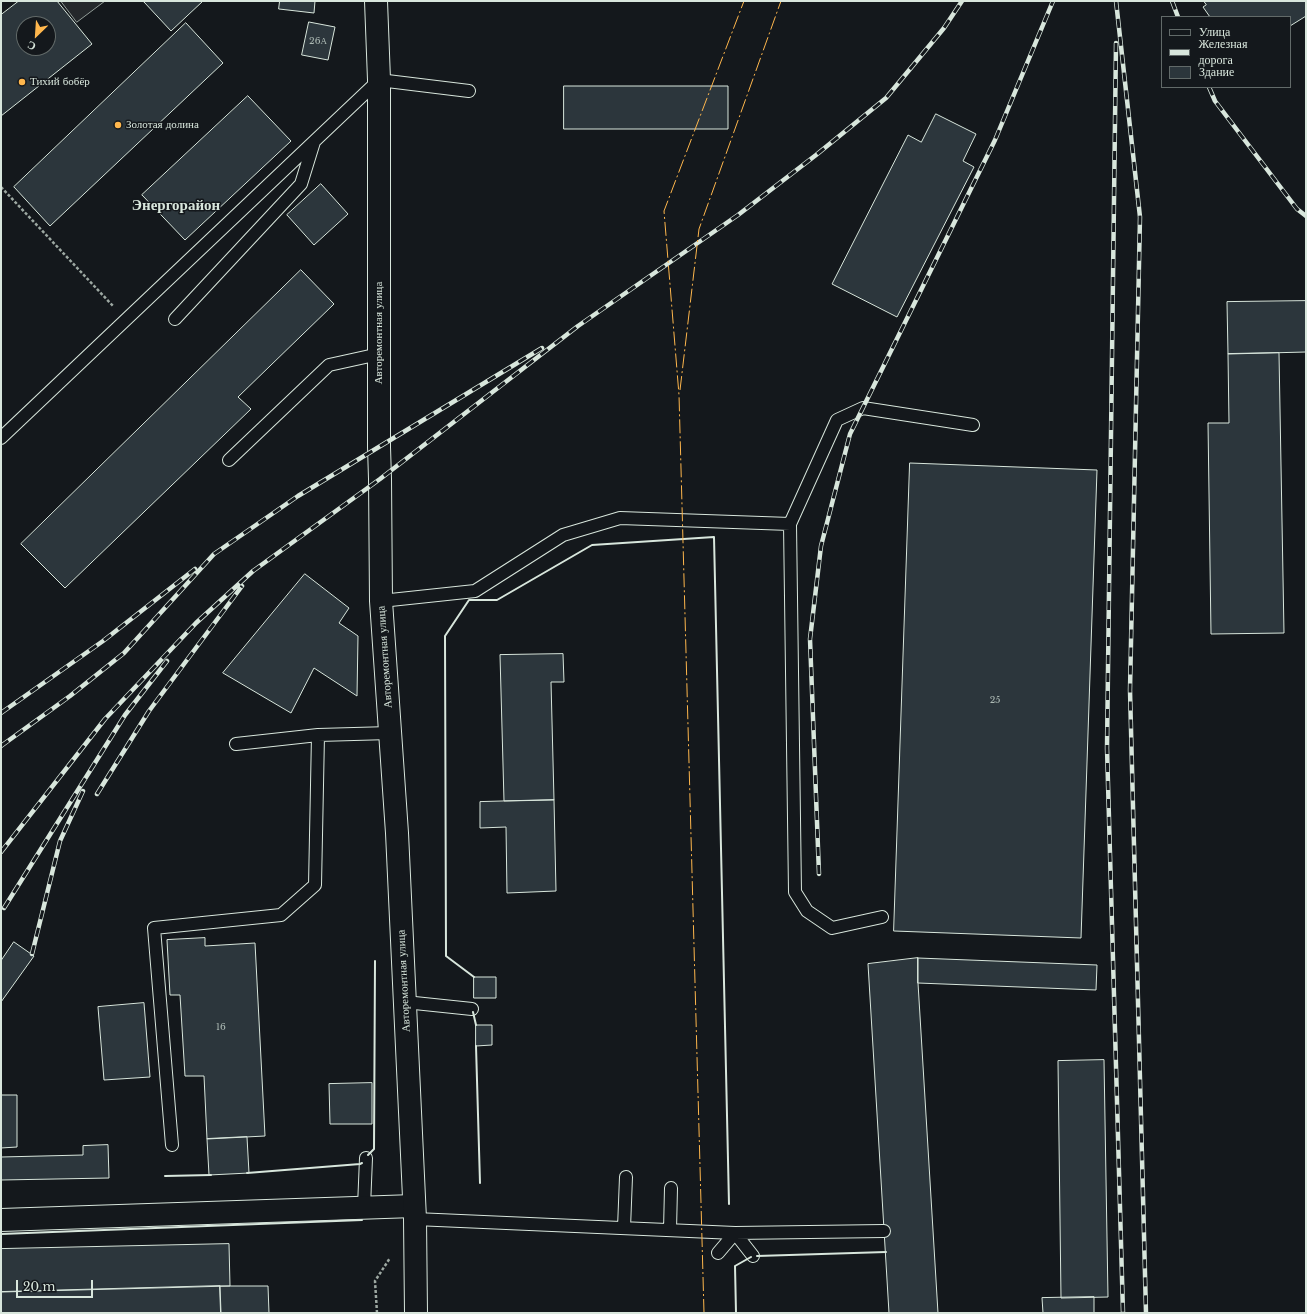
<!DOCTYPE html>
<html>
<head>
<meta charset="utf-8">
<style>
  body { margin:0 }
  #map { position:relative; width:1307px; height:1314px; overflow:hidden; background:#14181c; font-family:"Libre Baskerville",serif }
  canvas { display:block }
  .frame { position:absolute; inset:0; border:2px solid #d8e6dc; pointer-events:none }
  .legend { position:absolute; left:1161px; top:16px; width:130px; height:72px; box-sizing:border-box; background:#14181c; border:1px solid #626a69; margin:0; padding:5px 7px; list-style:none; font-size:12px; color:#d8e6dc }
  .legend li { display:flex; align-items:center; gap:8px; height:20px }
  .legend b { width:20px; border:1px solid #626a69 }
  .north { position:absolute; left:16px; top:16px; width:40px; height:40px; box-sizing:border-box; background:#14181c; border:1px solid #626a69; border-radius:50%; rotate:205deg; font-size:11px; font-weight:700; line-height:16px; text-align:center; color:#d8e6dc }
  .north::after { content:''; display:block; margin:auto; width:14px; height:18px; background:#ffb74d; clip-path:polygon(50% 0,100% 100%,50% 72%,0 100%) }
  .scale { position:absolute; left:16px; top:1280px; width:77px; height:18px; box-sizing:border-box; border:2px solid #d8e6dc; border-top:0; padding-left:5px; font-size:12px; line-height:14px; white-space:nowrap; color:#d8e6dc; -webkit-text-stroke:3px #14181c; paint-order:stroke }
</style>
</head>
<body>
<div id="map">
<canvas width="1307" height="1314"></canvas>
<div class="frame"></div>
<ul class="legend">
<li><b style="height:5px;background:#14181c"></b>Улица</li>
<li><b style="height:5px;background:#d8e6dc"></b>Железная дорога</li>
<li><b style="height:11px;background:#2c363c"></b>Здание</li>
</ul>
<div class="north">С</div>
<div class="scale">20 m</div>
</div>
<script>
const ctx = document.querySelector('canvas').getContext('2d');
ctx.lineJoin = 'round';
function fillPath(path, color) {
  ctx.fillStyle = color;
  ctx.fill(path, 'evenodd');
}
function strokePath(path, color, width, dash) {
  ctx.strokeStyle = color;
  ctx.lineWidth = width;
  ctx.lineCap = dash ? 'butt' : 'round';
  ctx.setLineDash(dash || []);
  ctx.stroke(path);
}
function label(font, color, halo, rows, align = 'center') {
  ctx.font = font + ' "Libre Baskerville",serif';
  ctx.lineWidth = 3;
  ctx.setLineDash([]);
  ctx.textBaseline = 'middle';
  ctx.strokeStyle = halo;
  ctx.fillStyle = color;
  for (const [text, x, y, turn = 0] of rows) {
    ctx.save();
    ctx.translate(x, y);
    ctx.rotate((+turn || 0) * Math.PI / 180);
    ctx.textAlign = isNaN(turn) ? turn : align;
    if (halo) ctx.strokeText(text, 0, 0);
    ctx.fillText(text, 0, 0);
    ctx.restore();
  }
}
const parking = new Path2D(`
  M61 1H105L77 22Z`);
fillPath(parking, '#24282b');
strokePath(parking, '#939e99', 1);
const building = new Path2D(`
  M19 1H57L92 44 1 116V15ZM24 24H48V48H24Z
  M145 1H203L171 31 144 2Z
  M280 1H315L314 13 279 9Z
  M1204 1H1306V16L1290 26V17H1210L1203 7 1206 5Z
  M309 22 335 27 328 60 302 55Z
  M186 23 223 63 50 226 14 187Z
  M564 86H728V129H564Z
  M248 96 291 141 185 240 142 195Z
  M936 114 976 134 963 161 974 167 897 317 832 284 908 135 921 142Z
  M321 184 348 214 314 245 287 215Z
  M301 270 334 304 238 397 251 409 65 588 21 544Z
  M1306 301V352L1228 354 1227 302Z
  M1279 353 1284 633 1211 634 1208 423H1229L1228 354Z
  M910 463 1097 470 1081 938 894 931Z
  M305 574 349 608 339 623 358 636 357 696 314 668 291 713 223 673Z
  M563 654 564 682H551L554 800 504 801 500 655Z
  M554 800 556 891 507 893 506 827 480 828V802Z
  M205 938V946L255 943 265 1136 207 1139 204 1076H185L180 995H170L167 940Z
  M14 942 34 956 1 1002V961Z
  M918 958 1097 965 1096 990 918 983Z
  M918 958V983L938 1313H889L868 964Z
  M474 977H496V998H474Z
  M144 1003 150 1077 104 1080 98 1007Z
  M476 1025H492V1045L476 1046Z
  M1104 1060 1108 1297 1061 1298 1058 1061Z
  M372 1083V1124H330L329 1084Z
  M1 1095H17V1147L1 1148Z
  M247 1137 249 1173 209 1175 207 1139Z
  M108 1145 109 1178 1 1180V1157L83 1155V1146Z
  M229 1244 230 1286 1 1292V1249Z
  M220 1286H268L269 1313H221Z
  M220 1286 221 1313H1V1292Z
  M1094 1297V1313H1043L1042 1298Z`);
fillPath(building, '#2c363c');
strokePath(building, '#d8e6dc', 1);
const lane = new Path2D(`
  M175 319 301 184 314 142
  M1 438 379 80 469 91
  M229 460 329 365 379 354
  M381 601 475 591 563 535 620 518 790 524
  M236 744 318 735 390 733
  M882 917 832 928 807 911 795 892 790 524 837 420 863 408 973 425
  M405 1002 472 1009
  M172 1145 154 928 281 915 315 885 318 735
  M364 1207 366 1158
  M415 1219 735 1233 753 1256
  M624 1228 626 1177
  M670 1230 671 1188
  M718 1253 735 1233 884 1231`);
const street = new Path2D(`
  M1 1220 414 1206`);
const secondary = new Path2D(`
  M376 1 379 80V447L380 479 381 601 397 833 415 1219 416 1313`);
strokePath(lane, '#d8e6dc', 14);
strokePath(street, '#d8e6dc', 24);
strokePath(secondary, '#d8e6dc', 24);
strokePath(new Path2D(`
  M1 187 113 306
  M377 1313 375 1281 390 1258`), '#9da8a2', 2.5, [3, 2]);
strokePath(lane, '#14181c', 12);
strokePath(street, '#14181c', 22);
strokePath(secondary, '#14181c', 22);
const rail = new Path2D(`
  M1116 1 1140 217 1130 690 1146 1313
  M1172 1 1178 17
  M1116 43 1107 748 1123 1313
  M1209 87 1215 101 1297 209 1306 216
  M1 713 103 641 195 569
  M1 746 70 696 124 653 214 554 298 496 542 348
  M97 794 149 711 242 586
  M1 852 105 719 196 623 253 571 380 479 578 326 738 215 816 155 886 98 944 28 962 1
  M819 874 810 639 821 546 850 434 995 140 1053 1
  M4 908 125 715 167 661
  M32 954 60 841 83 791`);
strokePath(rail, '#d8e6dc', 4.5);
strokePath(rail, '#14181c', 3, [9]);
strokePath(new Path2D(`
  M474 977 446 956 445 636 469 600H497L592 545 714 537C719 759 725 981 729 1204
  M473 1012 476 1025
  M476 1046 480 1183
  M368 1155 374 1149 375 961
  M247 1173 360 1164 362 1163
  M165 1176 211 1175
  M1 1234 362 1220
  M757 1256 886 1252
  M736 1313 735 1266 751 1257`), '#d8e6dc', 2);
strokePath(new Path2D(`
  M680 390 699 229 781 1
  M704 1313 679 395 664 211 744 1`), '#ffb74d', 1, [14, 3, 2, 3]);
for (const [x, y, r, color] of [
  [22,82,4,"#ffb74d"],
  [118,125,4,"#ffb74d"]
]) {
  const dot = new Path2D();
  dot.arc(x, y, r, 0, 2 * Math.PI);
  ctx.fillStyle = color;
  ctx.fill(dot);
  strokePath(dot, '#14181c', 1.5);
}
label('9px', '#adbab4', null, [
  ["26А",318,41],
  ["25",995,700],
  ["16",221,1027]
]);
label('11px', '#d8e6dc', '#14181c', [
  ["Тихий бобёр",30,82],
  ["Золотая долина",126,125]
], 'left');
label('11px', '#d8e6dc', '#14181c', [
  ["Авторемонтная улица",379,333,-90],
  ["Авторемонтная улица",385,657,-94],
  ["Авторемонтная улица",404,981,-93]
]);
label('bold 15px', '#d8e6dc', '#14181c', [
  ["Энергорайон",176,206]
]);
</script>
</body>
</html>
